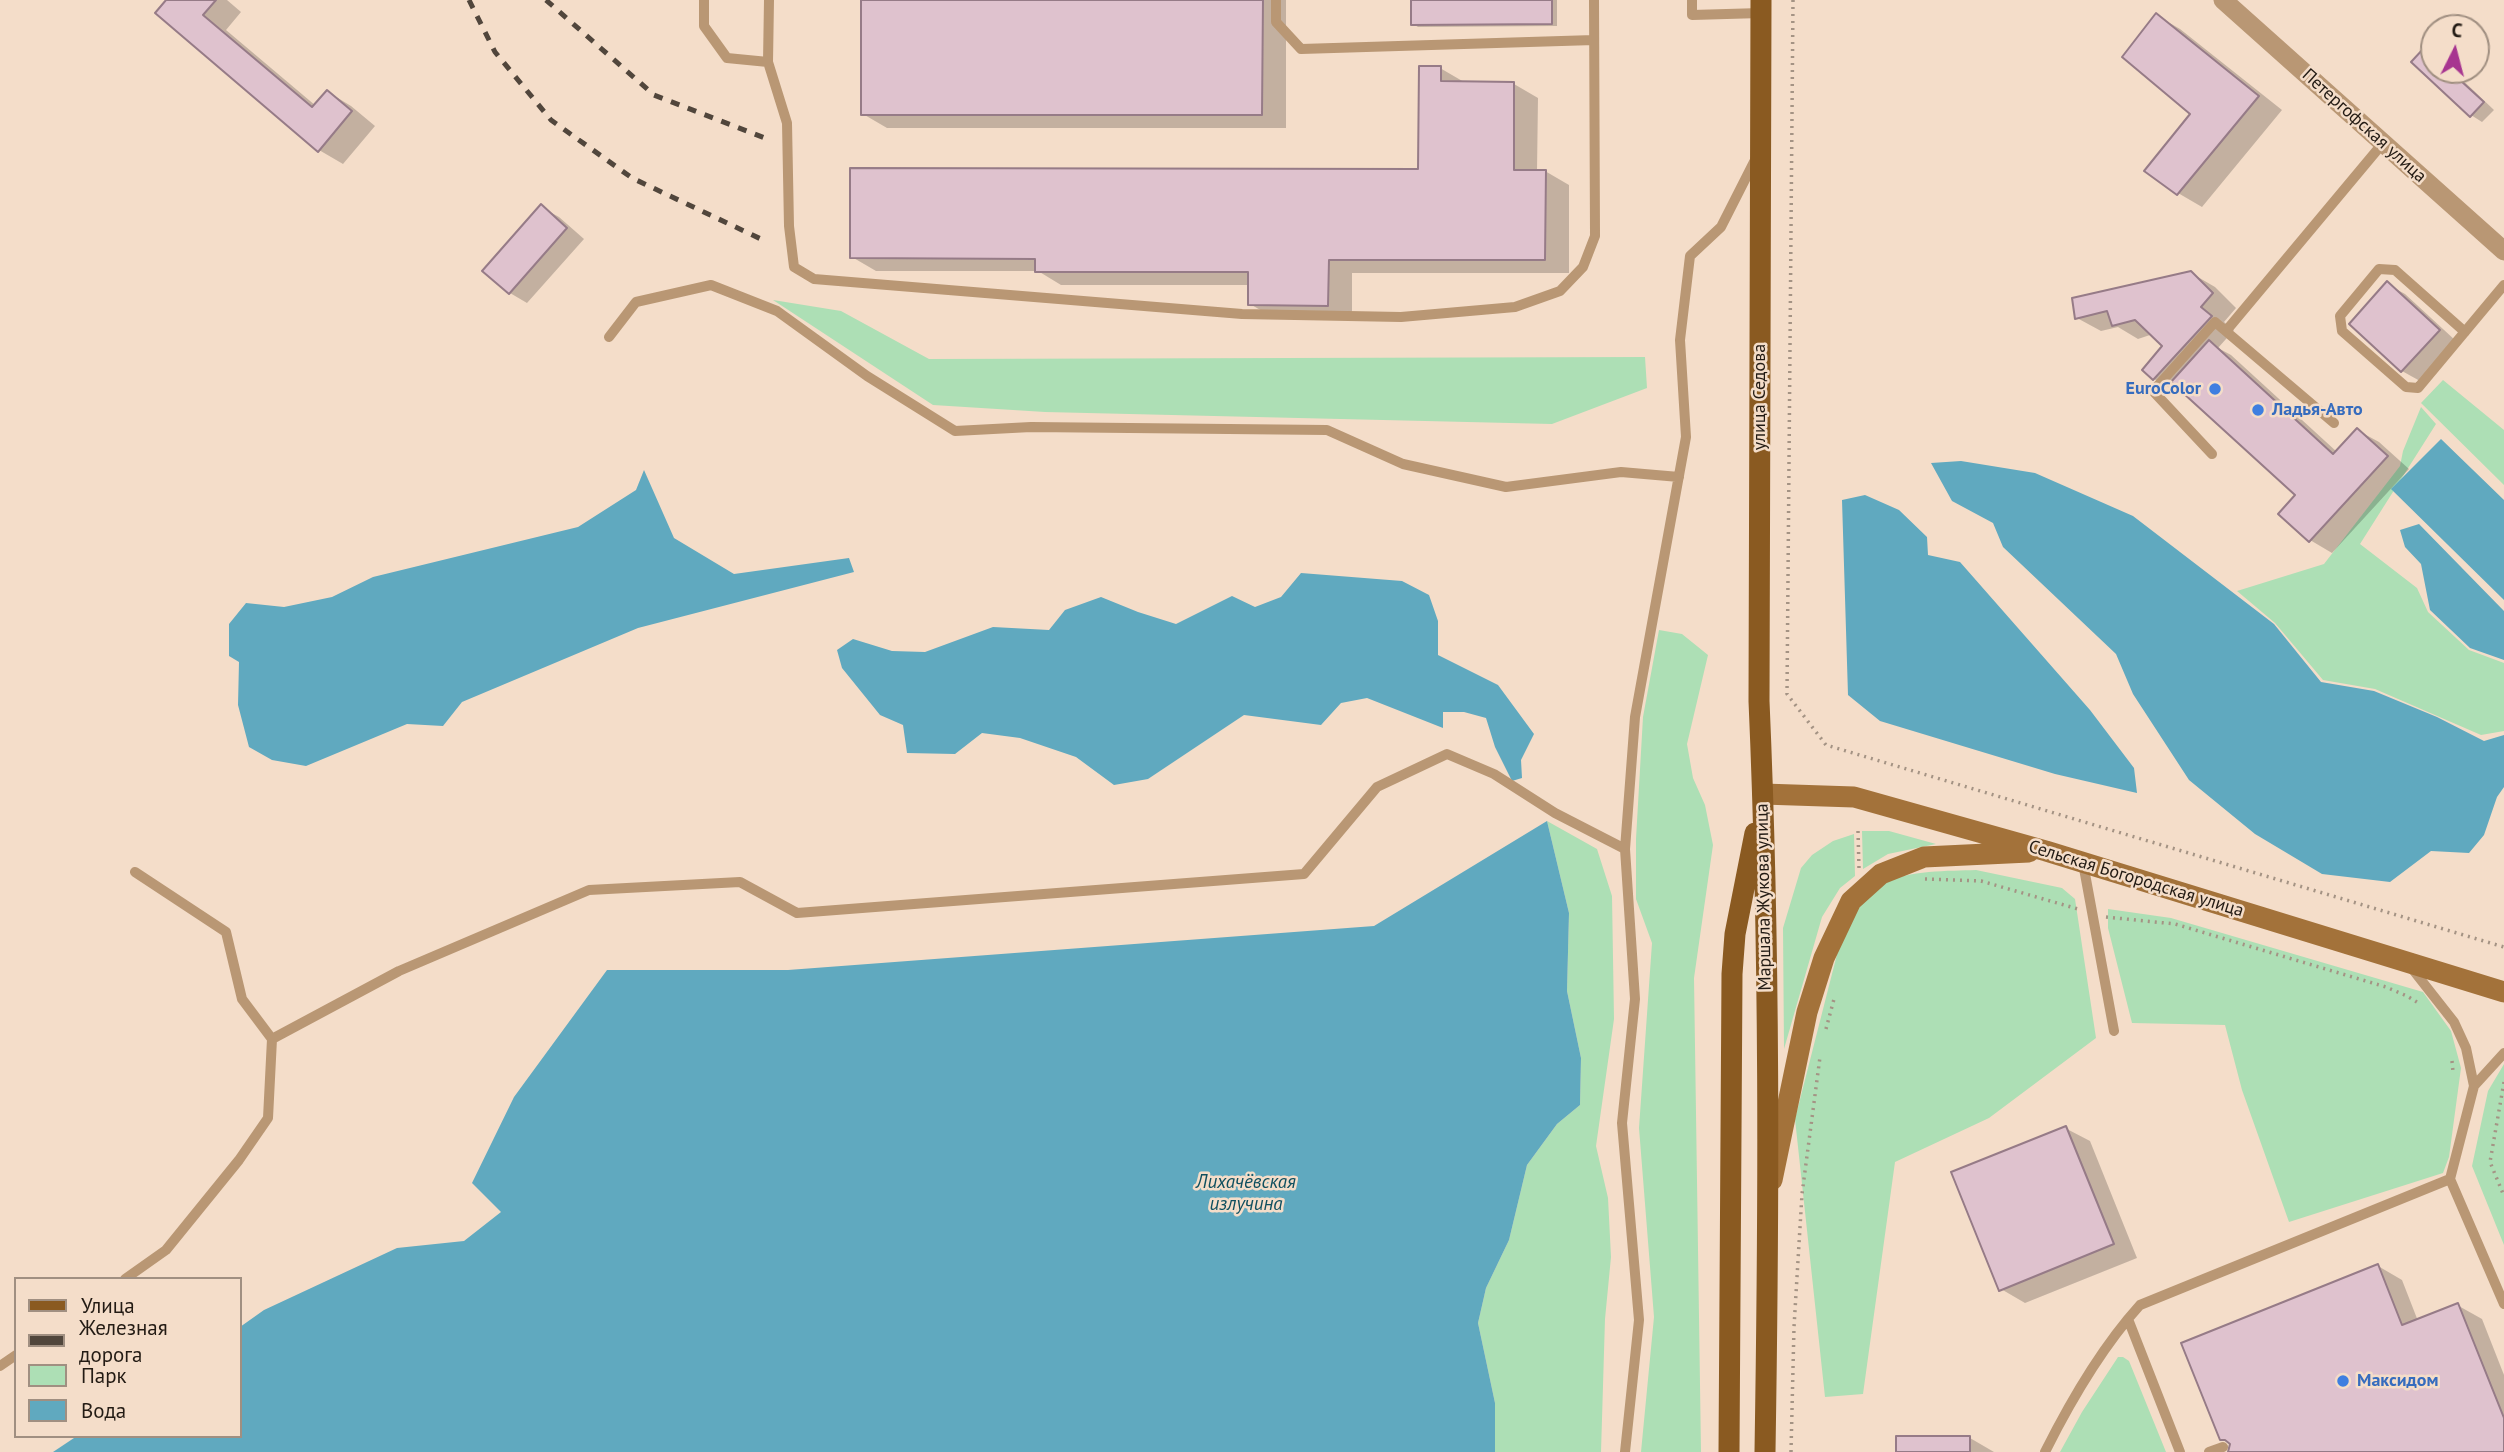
<!DOCTYPE html>
<html>
<head>
<meta charset="utf-8">
<style>
  body { margin:0 }
  #map { position:relative; width:2504px; height:1452px; overflow:hidden; background:#f4ddc9; font-family:"PT Sans",sans-serif }
  canvas { display:block }
  .legend { position:absolute; left:14px; top:1277px; width:228px; height:161px; box-sizing:border-box; background:#f4ddc9; border:2px solid #a08f81; margin:0; padding:9px 12px; list-style:none; font-size:21px; color:#231b14 }
  .legend li { display:flex; align-items:center; gap:14px; height:35px }
  .legend b { width:35px; border:2px solid #a08f81 }
  .north { position:absolute; left:2420px; top:14px; width:70px; height:70px; box-sizing:border-box; background:#f4ddc9; border:2px solid #a08f81; border-radius:50%; rotate:6deg; font-size:19px; font-weight:700; line-height:28px; text-align:center; color:#231b14 }
  .north::after { content:''; display:block; margin:auto; width:24px; height:32px; background:#a73590; clip-path:polygon(50% 0,100% 100%,50% 72%,0 100%) }
</style>
</head>
<body>
<div id="map">
<canvas width="2504" height="1452"></canvas>
<ul class="legend">
<li><b style="height:9px;background:#8a5a21"></b>Улица</li>
<li><b style="height:9px;background:#51463c"></b>Железная дорога</li>
<li><b style="height:19px;background:#addfb5"></b>Парк</li>
<li><b style="height:19px;background:#60a9bf"></b>Вода</li>
</ul>
<div class="north">С</div>
</div>
<script>
const ctx = document.querySelector('canvas').getContext('2d');
ctx.lineJoin = 'round';
function fillPath(path, color) {
  ctx.fillStyle = color;
  ctx.fill(path, 'evenodd');
}
function strokePath(path, color, width, dash) {
  ctx.strokeStyle = color;
  ctx.lineWidth = width;
  ctx.lineCap = dash ? 'butt' : 'round';
  ctx.setLineDash(dash || []);
  ctx.stroke(path);
}
function label(font, color, halo, rows, align = 'center') {
  ctx.font = font + ' "PT Sans",sans-serif';
  ctx.lineWidth = 5;
  ctx.setLineDash([]);
  ctx.textBaseline = 'middle';
  ctx.strokeStyle = halo;
  ctx.fillStyle = color;
  for (const [text, x, y, turn = 0] of rows) {
    ctx.save();
    ctx.translate(x, y);
    ctx.rotate((+turn || 0) * Math.PI / 180);
    ctx.textAlign = isNaN(turn) ? turn : align;
    if (halo) ctx.strokeText(text, 0, 0);
    ctx.fillText(text, 0, 0);
    ctx.restore();
  }
}
fillPath(new Path2D(`
  M773 300 841 311 929 359 1645 357 1647 388 1552 424 1045 412 933 405Z
  M2443 380 2504 430V485L2421 403Z
  M2421 407 2436 424 2360 544 2417 588 2428 612 2469 650 2504 663V731L2481 735 2375 689 2323 680 2275 623 2237 591 2324 564 2400 466 2403 451Z
  M1659 630 1682 634 1708 655 1687 744 1693 778 1705 805 1713 845 1694 978 1701 1452H1641L1654 1317 1639 1128 1652 943 1636 899V839L1643 717Z
  M1547 821 1597 849 1612 896 1614 1019 1596 1146 1608 1198 1611 1257 1605 1319 1601 1452H1495V1403L1478 1323 1486 1288 1509 1240 1527 1165 1557 1124 1580 1105 1581 1058 1567 991 1569 913Z
  M1862 831H1889L1936 844 1888 854 1863 869Z
  M1854 834 1855 876 1840 888 1822 917 1784 1049 1783 928 1801 868 1812 855 1833 841Z
  M1976 870 2062 888 2075 899 2096 1038 1989 1118 1895 1162 1863 1394 1825 1397 1795 1119 1845 923C1854 909 1869 891 1884 883 1908 870 1949 871 1976 870Z
  M2108 909 2171 918 2423 992 2451 1031 2461 1068 2449 1157 2443 1173 2289 1222 2242 1090 2225 1025 2132 1023 2108 928Z
  M2504 1064V1245L2472 1166 2488 1091Z
  M2118 1357H2123L2129 1361 2166 1452H2060L2082 1412Z`), '#addfb5');
fillPath(new Path2D(`
  M2441 439 2504 500V600L2391 489Z
  M1961 461 2035 473 2133 516 2274 624 2321 682 2374 691 2437 717 2484 741 2504 735V787L2497 797 2484 835 2469 853 2431 851 2390 882 2322 874 2255 834 2189 780 2133 694 2116 654 2003 547 1993 523 1952 501 1931 463Z
  M644 470 674 538 734 574 849 558 854 572 638 628 462 702 443 726 407 724 306 766 272 760 249 747 238 705 239 662 229 656V624L246 603 284 607 332 597 373 577 578 527 636 490Z
  M1865 495 1899 510 1927 537 1928 555 1960 562 2090 710 2134 768 2137 793 2055 774 1880 721 1848 695 1842 500Z
  M2419 524 2504 611V660L2470 648 2430 610 2421 564 2405 547 2400 530Z
  M1301 573 1402 581 1429 595 1438 621V655L1498 685 1534 734 1521 760 1522 778 1512 781 1495 747 1486 718 1464 712H1443V728L1367 698 1341 703 1321 725 1244 715 1148 779 1114 785 1076 757 1020 738 982 733 955 754 907 753 903 725 880 715 842 668 837 650 853 639 892 651 925 652 993 627 1049 630 1065 610 1101 597 1138 612 1176 624 1232 596 1255 607 1281 597Z
  M1547 821 1569 913 1567 991 1581 1058 1580 1105 1557 1124 1527 1165 1509 1240 1486 1288 1478 1323 1495 1403V1452H53L77 1436H240V1327L264 1310 397 1248 464 1241 501 1212 472 1183 514 1097 607 970H788L1374 926Z`), '#60a9bf');
fillPath(new Path2D(`
  M168 0H227L241 12 226 30 316 106 328 92 351 106 375 126 343 164 319 150Z
  M863 0H1286V128H887L863 114Z
  M1413 0H1557V26L1418 27 1413 24Z
  M2156 15 2180 29 2282 110 2202 207 2178 193 2192 114Z
  M2425 49 2434 55V70H2452L2494 110 2482 122 2471 115 2414 62Z
  M1440 68 1464 82 1514 84 1538 98 1537 171H1545L1569 185V273H1352V318H1274L1250 304V285H1061L1038 271H876L852 257 1420 171Z
  M541 207 559 217 584 239 527 303 510 293Z
  M2191 273 2215 287 2236 308 2224 322 2234 330 2218 348 2231 355 2337 452 2357 430 2379 442 2409 469 2332 553 2310 540 2298 495 2181 389 2178 393 2154 379 2164 346 2153 334 2138 339 2118 327 2101 331 2077 318Z
  M2387 284 2405 294 2456 341 2420 381 2402 371 2351 323Z
  M2065 1128 2090 1141 2137 1258 2025 1303 2001 1289Z
  M2378 1266 2402 1280 2418 1321 2457 1305 2482 1319 2504 1375V1452H2230L2231 1444 2222 1439Z
  M1970 1438 1994 1452H1898Z`), '#0003');
const building = new Path2D(`
  M166 0H216L203 15 312 107 327 90 352 111 318 152 155 13Z
  M861 0H1263L1262 115H861Z
  M1411 0H1552V24L1411 25Z
  M2156 13 2259 96 2177 195 2144 171 2190 114 2122 57Z
  M2425 47 2434 56V70H2449L2484 102 2470 117 2411 62Z
  M1419 66H1441V81L1514 82V170H1546L1545 260H1329L1328 306 1248 305V272H1035V259L850 258V168L1418 169Z
  M541 204 567 228 509 294 482 271Z
  M2191 271 2213 293 2201 307 2212 316 2153 380 2142 370 2162 346 2135 320 2112 326 2107 311 2075 319 2072 298Z
  M2387 281 2440 330 2401 372 2349 324Z
  M2209 340 2333 454 2357 428 2388 456 2309 542 2278 514 2295 495 2171 382Z
  M2066 1126 2114 1244 1999 1291 1951 1172Z
  M2378 1264 2402 1325 2458 1303 2504 1418V1452H2228L2230 1444 2225 1440H2220L2181 1343Z
  M1896 1436H1970V1452H1896Z`);
fillPath(building, '#dfc2ce');
strokePath(building, '#967b87', 2);
strokePath(new Path2D(`
  M1793 0 1787 694 1826 745 2504 947
  M1858 831 1859 868
  M1925 879 1981 881 2078 909
  M2106 917 2175 924 2386 987 2407 996 2420 1004
  M1826 1029 1834 999
  M2452 1061 2453 1072
  M2504 1082 2490 1162 2504 1196
  M1791 1452 1794 1327 1802 1194 1820 1057`), '#a49384', 3.5, [2, 5]);
strokePath(new Path2D(`
  M704 0V26L727 58 768 62
  M769 0 768 62 787 123 789 226 794 267 814 279 1242 314 1401 317 1515 307 1560 291 1583 267 1595 236 1594 0
  M1276 0V22L1301 49 1594 40
  M1692 0V15L1761 13
  M2226 331 2383 143
  M2465 332 2395 270 2379 269 2340 316 2342 331 2406 387 2418 388 2504 285
  M609 337 636 302 711 285 777 311 867 376 955 431 1031 427 1327 430 1403 464 1506 487 1621 472 1679 477
  M2212 454 2153 391 2215 322 2334 423
  M2083 863 2114 1031
  M135 872 226 932 242 999 272 1039
  M2410 966 2454 1022 2466 1048 2474 1086 2450 1179 2504 1304
  M2474 1086 2504 1053
  M125 1279 166 1250 239 1160 268 1118 272 1039 399 971 589 890 740 882 797 913 1304 874 1377 787 1447 754 1494 774 1555 813 1625 849
  M2128 1319 2180 1452
  M0 1366 16 1355
  M1625 1452 1639 1320 1622 1123 1635 999 1625 849 1635 717 1686 437 1680 340 1690 256 1721 227 1755 160
  M2045 1452C2070 1402 2102 1347 2140 1305L2450 1179
  M2209 1452 2223 1447`), '#b99774', 10);
strokePath(new Path2D(`
  M2223 0 2504 251`), '#b99774', 19);
strokePath(new Path2D(`
  M1763 794 1854 797 2046 851 2504 992
  M1772 1180 1807 1012 1824 958 1851 901 1881 874 1924 857 2029 852`), '#a3723a', 21);
strokePath(new Path2D(`
  M1761 0 1759 701C1770 951 1769 1202 1765 1452
  M1729 1452 1732 974 1735 934 1755 833`), '#8a5a21', 21);
strokePath(new Path2D(`
  M469 0 495 52 551 120 632 178 763 240
  M546 0 654 95 770 140`), '#51463c', 5, [9, 9]);
for (const [x, y, r, color] of [
  [2215,389,7,"#3f7fe0"],
  [2258,410,7,"#3f7fe0"],
  [2343,1381,7,"#3f7fe0"]
]) {
  const dot = new Path2D();
  dot.arc(x, y, r, 0, 2 * Math.PI);
  ctx.fillStyle = color;
  ctx.fill(dot);
  strokePath(dot, '#f4ddc9', 2.5);
}
label('18px', '#231b14', '#f4ddc9', [
  ["Петергофская улица",2364,126,42],
  ["улица Седова",1760,397,-90],
  ["Сельская Богородская улица",2136,879,17],
  ["Маршала Жукова улица",1764,897,-91]
]);
label('bold 18px', '#366cbe', '#f4ddc9', [
  ["EuroColor",2201,389,"right"],
  ["Ладья-Авто",2272,410],
  ["Максидом",2357,1381]
], 'left');
label('italic 19px', '#0f4f5f', '#f4ddc9', [
  ["Лихачёвская",1246,1183],
  ["излучина",1246,1205]
]);
</script>
</body>
</html>
